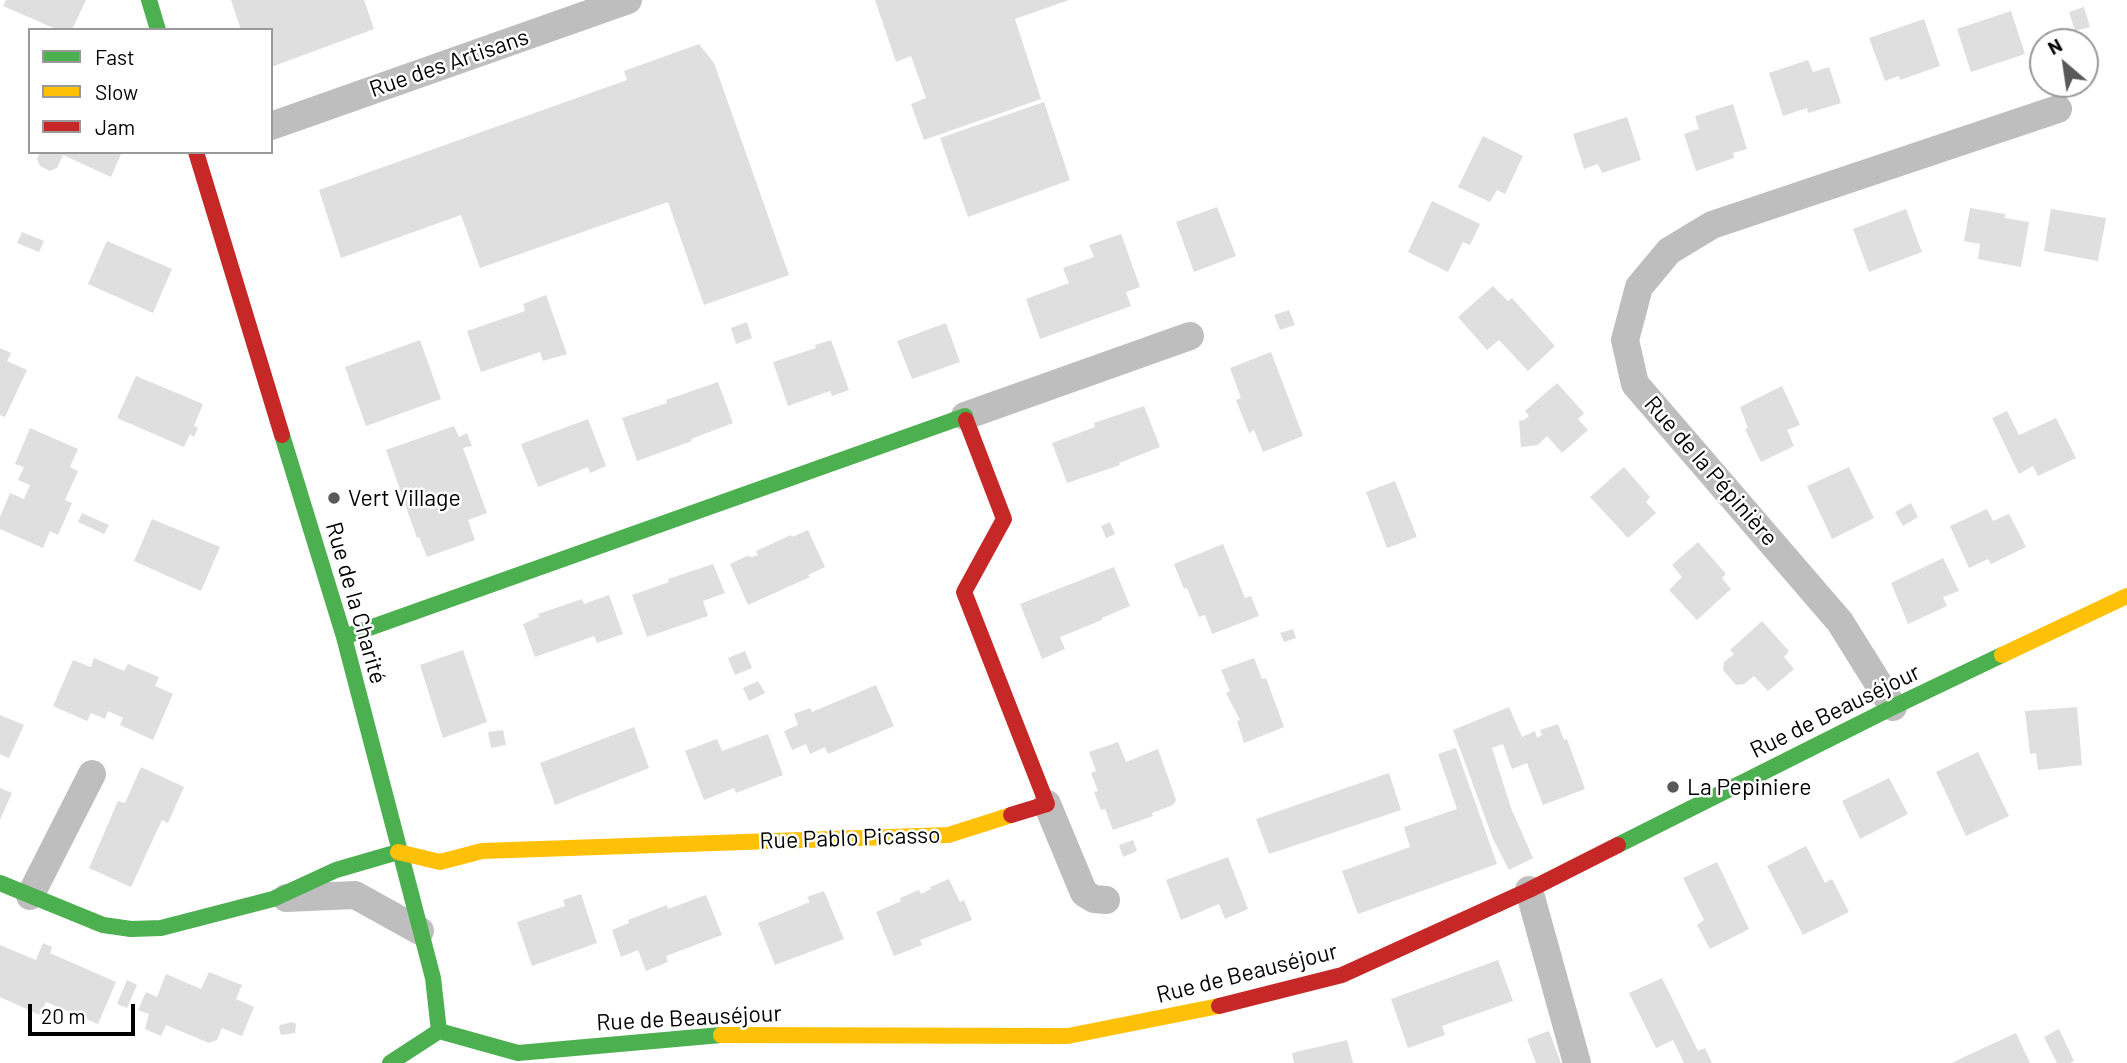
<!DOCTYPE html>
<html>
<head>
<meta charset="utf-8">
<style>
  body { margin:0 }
  #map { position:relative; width:2127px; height:1063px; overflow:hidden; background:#fff; font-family:Barlow,sans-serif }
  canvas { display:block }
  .legend { position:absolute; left:28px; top:28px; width:245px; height:126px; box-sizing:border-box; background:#fff; border:2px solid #999; margin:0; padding:9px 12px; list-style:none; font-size:21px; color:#000 }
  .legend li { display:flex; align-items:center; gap:14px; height:35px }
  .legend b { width:35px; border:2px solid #999 }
  .north { position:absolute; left:2029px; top:28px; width:70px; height:70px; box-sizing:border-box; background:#fff; border:2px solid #999; border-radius:50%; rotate:331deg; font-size:19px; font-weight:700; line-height:28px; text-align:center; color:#000 }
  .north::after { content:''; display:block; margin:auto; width:24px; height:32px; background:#595959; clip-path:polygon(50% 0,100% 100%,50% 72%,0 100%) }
  .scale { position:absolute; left:28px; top:1004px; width:107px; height:32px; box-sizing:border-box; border:4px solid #000; border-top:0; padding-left:9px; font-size:21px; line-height:24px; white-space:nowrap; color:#000; -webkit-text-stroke:5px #fff; paint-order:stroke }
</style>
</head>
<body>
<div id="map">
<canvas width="2127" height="1063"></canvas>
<ul class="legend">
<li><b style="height:9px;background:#4caf50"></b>Fast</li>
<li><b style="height:9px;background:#ffc107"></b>Slow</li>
<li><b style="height:9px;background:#c62828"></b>Jam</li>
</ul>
<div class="north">N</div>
<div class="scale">20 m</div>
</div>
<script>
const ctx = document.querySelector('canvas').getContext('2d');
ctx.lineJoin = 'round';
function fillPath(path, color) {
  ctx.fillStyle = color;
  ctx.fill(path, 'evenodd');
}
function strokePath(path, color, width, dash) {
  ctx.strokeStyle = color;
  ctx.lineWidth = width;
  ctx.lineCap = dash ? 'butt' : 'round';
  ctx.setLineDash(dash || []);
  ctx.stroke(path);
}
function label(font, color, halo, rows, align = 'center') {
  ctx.font = font + ' Barlow,sans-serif';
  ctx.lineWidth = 5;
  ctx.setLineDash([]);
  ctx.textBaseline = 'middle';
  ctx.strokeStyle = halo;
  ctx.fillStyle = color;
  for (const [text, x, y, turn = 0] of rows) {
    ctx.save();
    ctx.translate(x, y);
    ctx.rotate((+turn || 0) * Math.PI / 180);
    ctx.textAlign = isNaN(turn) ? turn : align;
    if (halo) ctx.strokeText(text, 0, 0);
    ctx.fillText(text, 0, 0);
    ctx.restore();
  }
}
fillPath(new Path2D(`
  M6 0H86L72 30H58L3 6Z
  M231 0H364L374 29 271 67V30H241Z
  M875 0H1069L1015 19 1041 99 924 140 911 104 926 98 911 56 896 62Z
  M2084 7 2090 27 2075 31 2069 12Z
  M2011 11 2025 54 1971 72 1957 29Z
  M1924 19 1940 66 1900 80 1899 76 1885 81 1869 38Z
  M699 44 714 63 789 275 704 305 668 202 480 268 461 215 341 258 319 190 627 80 624 71Z
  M1808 60 1813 72 1829 67 1841 103 1808 113 1807 108 1783 116 1769 73Z
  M1044 102 1070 180 968 217 940 138Z
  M1733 104 1747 149 1733 153 1734 158 1696 171 1684 134 1699 129 1695 116Z
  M1627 117 1641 160 1602 173 1598 164 1584 169 1573 134Z
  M1483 136 1523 156 1505 194 1497 190 1490 202 1458 187Z
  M40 152H122L111 177 63 155 57 168 50 171 40 166 37 159Z
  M1432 201 1480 224 1470 245 1463 242 1448 272 1408 252Z
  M1217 207 1236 256 1194 272 1176 222Z
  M1970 208 2005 214V218L2029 222 2021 267 1978 259 1980 244 1964 241Z
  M1906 209 1922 252 1869 272 1853 229Z
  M2051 209 2106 218 2098 261 2044 251Z
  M22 232 44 241 39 252 17 243Z
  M1121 234 1140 287 1126 292 1131 306 1040 339 1026 299 1069 283 1063 268 1094 257 1089 245Z
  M107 241 172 269 153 313 88 284Z
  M1493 286 1508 301 1512 298 1555 346 1528 371 1499 340 1487 350 1458 317Z
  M546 295 567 354 543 361 540 352 481 372 467 331 525 311 523 304Z
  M1289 310 1295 325 1280 330 1274 315Z
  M747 322 752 338 736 344 731 328Z
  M946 323 960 362 912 379 897 341Z
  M420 340 441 399 366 426 345 367Z
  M831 340 849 390 832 396 830 391 788 406 773 362 816 348 815 345Z
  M0 348 11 353 7 361 27 370 5 417 0 415Z
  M1271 352 1303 436 1263 452 1254 430 1249 433 1236 400 1241 398 1230 368Z
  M136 376 203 404 194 426 198 428 194 437 190 434 184 447 117 418Z
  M718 382 733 423 691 439 692 441 637 461 622 418 667 403 666 400Z
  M1557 383 1584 413 1578 419 1588 430 1562 453 1547 436 1538 445 1521 447 1519 421 1524 420 1529 416 1525 411Z
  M1782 386 1800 425 1787 430 1794 446 1761 462 1745 429 1748 428 1740 407Z
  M1144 406 1160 447 1119 463 1120 465 1067 483 1052 443 1095 427 1094 423Z
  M2007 411 2019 435 2056 418 2076 458 2038 476 2033 466 2019 474 1992 418Z
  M588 419 606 466 590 473 588 467 538 487 521 444Z
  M454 426 459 437 467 433 472 446 463 448 487 513 468 520 475 540 427 557 419 537 417 538 386 450Z
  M30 428 78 449 70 467 78 471 65 500 72 503 58 535 50 531 43 548 0 529V517L10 493 24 499 30 485 18 480 24 467 15 464Z
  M1624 467 1650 497 1646 502 1656 513 1628 538 1590 497Z
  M1849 467 1874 518 1832 539 1807 486Z
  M1395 481 1417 537 1387 548 1366 492Z
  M1911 503 1918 517 1903 526 1895 512Z
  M1987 509 1993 521 2009 514 2026 547 1991 564 1988 559 1969 568 1950 526Z
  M82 513 109 525 104 534 78 522Z
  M152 519 220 547 201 591 134 561Z
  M1110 522 1115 534 1106 538 1101 526Z
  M808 530 825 567 808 575 810 577 748 605 730 564 747 556 752 557 758 555 756 551 791 535 792 537Z
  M1698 542 1726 574 1722 578 1731 589 1697 620 1669 590 1682 577 1672 565Z
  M1223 544 1245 598 1251 596 1259 616 1212 634 1205 615 1199 617 1187 588 1184 589 1174 564Z
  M1943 558 1959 591 1943 597 1947 606 1908 624 1891 583Z
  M713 564 725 593 703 601 708 616 647 637 632 595 669 582 668 579Z
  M1114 567 1130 606 1102 618V620L1060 637 1065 649 1042 659 1020 604Z
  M609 595 623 634 597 643 594 636 535 657 523 624 539 617 538 614 582 599 584 604Z
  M1762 621 1789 651 1784 657 1794 669 1768 691 1754 676 1744 684 1736 685 1723 670 1724 662 1734 654 1730 650Z
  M1293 629 1296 638 1284 642 1280 633Z
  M463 650 487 722 443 738 420 665Z
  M745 651 752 668 735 675 728 658Z
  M94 658 124 671 128 664 159 677 155 686 173 694 153 740 120 725 123 718 108 711 105 719 91 713 87 721 53 706 73 660 91 667Z
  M1254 658 1262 679 1266 678 1284 727 1244 743 1237 721 1240 720 1226 693 1230 691 1221 670Z
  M758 681 765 693 749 701 743 688Z
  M876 685 894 726 828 754 825 747 810 754 806 744 792 750 784 731 798 725 794 714 810 708 812 712Z
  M1509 707 1522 737 1535 731 1537 738 1542 735 1540 730 1558 724 1564 740 1567 739 1585 789 1543 805 1527 763 1512 769 1503 744 1492 748 1511 808 1533 858 1509 870 1493 839 1453 730Z
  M2077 707 2082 765 2038 770 2036 753 2030 754 2025 711Z
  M0 715 24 725 9 758 0 754Z
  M634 727 649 768 555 805 540 763Z
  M503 730 506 745 491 748 488 732Z
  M768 734 783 775 736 793 734 788 704 800 685 751 717 739 722 751Z
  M1118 742 1126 762 1158 749 1176 800 1173 805 1152 813 1153 816 1113 830 1105 809 1101 810 1094 792 1098 791 1091 773 1096 771 1089 752Z
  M1456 748 1497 864 1358 914 1342 871 1410 847 1404 827 1457 809 1438 754Z
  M1978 752 2009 816 1966 836 1936 772Z
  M141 767 184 787 168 823 162 820 131 887 89 868 118 801 125 803Z
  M1389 773 1401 810 1269 854 1256 819Z
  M1889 778 1908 814 1860 839 1842 801Z
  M0 788 12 793 0 820Z
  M1133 840 1137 851 1123 857 1119 845Z
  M1806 846 1825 883 1832 879 1849 912 1803 935 1767 866Z
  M1228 857 1248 909 1225 919 1219 904 1181 920 1166 880Z
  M1717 862 1749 929 1710 949 1697 925 1704 920 1683 878Z
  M949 879 960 902 964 900 972 920 920 940 922 945 894 956 876 912 901 901 900 898 919 890 921 894 931 889 930 887Z
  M824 891 844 939 775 965 758 923 810 902 807 897Z
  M581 894 597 943 532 966 517 922 565 906 563 900Z
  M706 895 722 935 666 956 668 962 646 971 638 950 621 957 612 930 629 923 628 920 667 905 668 909Z
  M43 943 52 947 50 953 116 982 98 1024 46 1002 40 1015 0 997V945L36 960Z
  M1498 960 1513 1001 1442 1026 1445 1035 1408 1048 1391 999Z
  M209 972 242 985 236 999 254 1007 242 1036 222 1028 217 1040 209 1043 166 1025 161 1036 145 1029 149 1014 138 1010 146 992 157 997 166 974 201 989Z
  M1662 978 1698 1051 1705 1048 1712 1063H1684L1673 1040 1656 1048 1629 993Z
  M127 980 137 985 127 1008 117 1004Z
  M292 1022 296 1024 295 1033 281 1035 279 1028 280 1025Z
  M2059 1029 2074 1061 2070 1063H2057L2044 1037Z
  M1549 1031 1561 1063H1536L1527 1039Z
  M2016 1033 2030 1063H1952L1964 1057Z
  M1347 1040 1353 1063H1294L1292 1053Z`), '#dfdfdf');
strokePath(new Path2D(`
  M271 126 628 0
  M965 416 1190 336
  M1893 707 1840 622 1635 384 1625 340 1639 287 1669 251 1712 225 2058 109
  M1047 804 1084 893 1094 899 1106 900
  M1529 890 1577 1063
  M30 896 92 774
  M286 898 355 895 420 931`), '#bebebe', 28);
strokePath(new Path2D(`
  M149 0 158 30
  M282 435 344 637 433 978 439 1031
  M344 637 965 416 966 420
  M1618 845 1893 707 2002 655
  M0 883 103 925 131 929 161 928 273 899 336 870 398 852
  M390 1063 439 1031 518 1053 721 1035`), '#4caf50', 16);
strokePath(new Path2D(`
  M2002 655 2127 596
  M398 852 440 862 482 851 948 835 1011 815
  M721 1035 1068 1036 1219 1006`), '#ffc107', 16);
strokePath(new Path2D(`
  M196 152 282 435
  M966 420 1004 519 964 592 1047 804 1011 815
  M1219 1006 1342 975 1529 890 1618 845`), '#c62828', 16);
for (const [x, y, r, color] of [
  [334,498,7,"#595959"],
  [1673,787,7,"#595959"]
]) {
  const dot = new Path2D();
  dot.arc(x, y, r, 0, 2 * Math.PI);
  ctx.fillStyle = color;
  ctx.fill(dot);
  strokePath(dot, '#fff', 2.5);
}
label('23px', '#000', '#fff', [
  ["Rue des Artisans",449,63,-19],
  ["Rue de la Pépinière",1711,471,49],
  ["Rue de la Charité",356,603,74],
  ["Rue de Beauséjour",1835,711,-26],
  ["Rue Pablo Picasso",850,838,-2],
  ["Rue de Beauséjour",1247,973,-14],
  ["Rue de Beauséjour",689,1018,-3]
]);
label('23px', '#000', '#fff', [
  ["Vert Village",348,498],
  ["La Pepiniere",1687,787]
], 'left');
</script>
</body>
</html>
